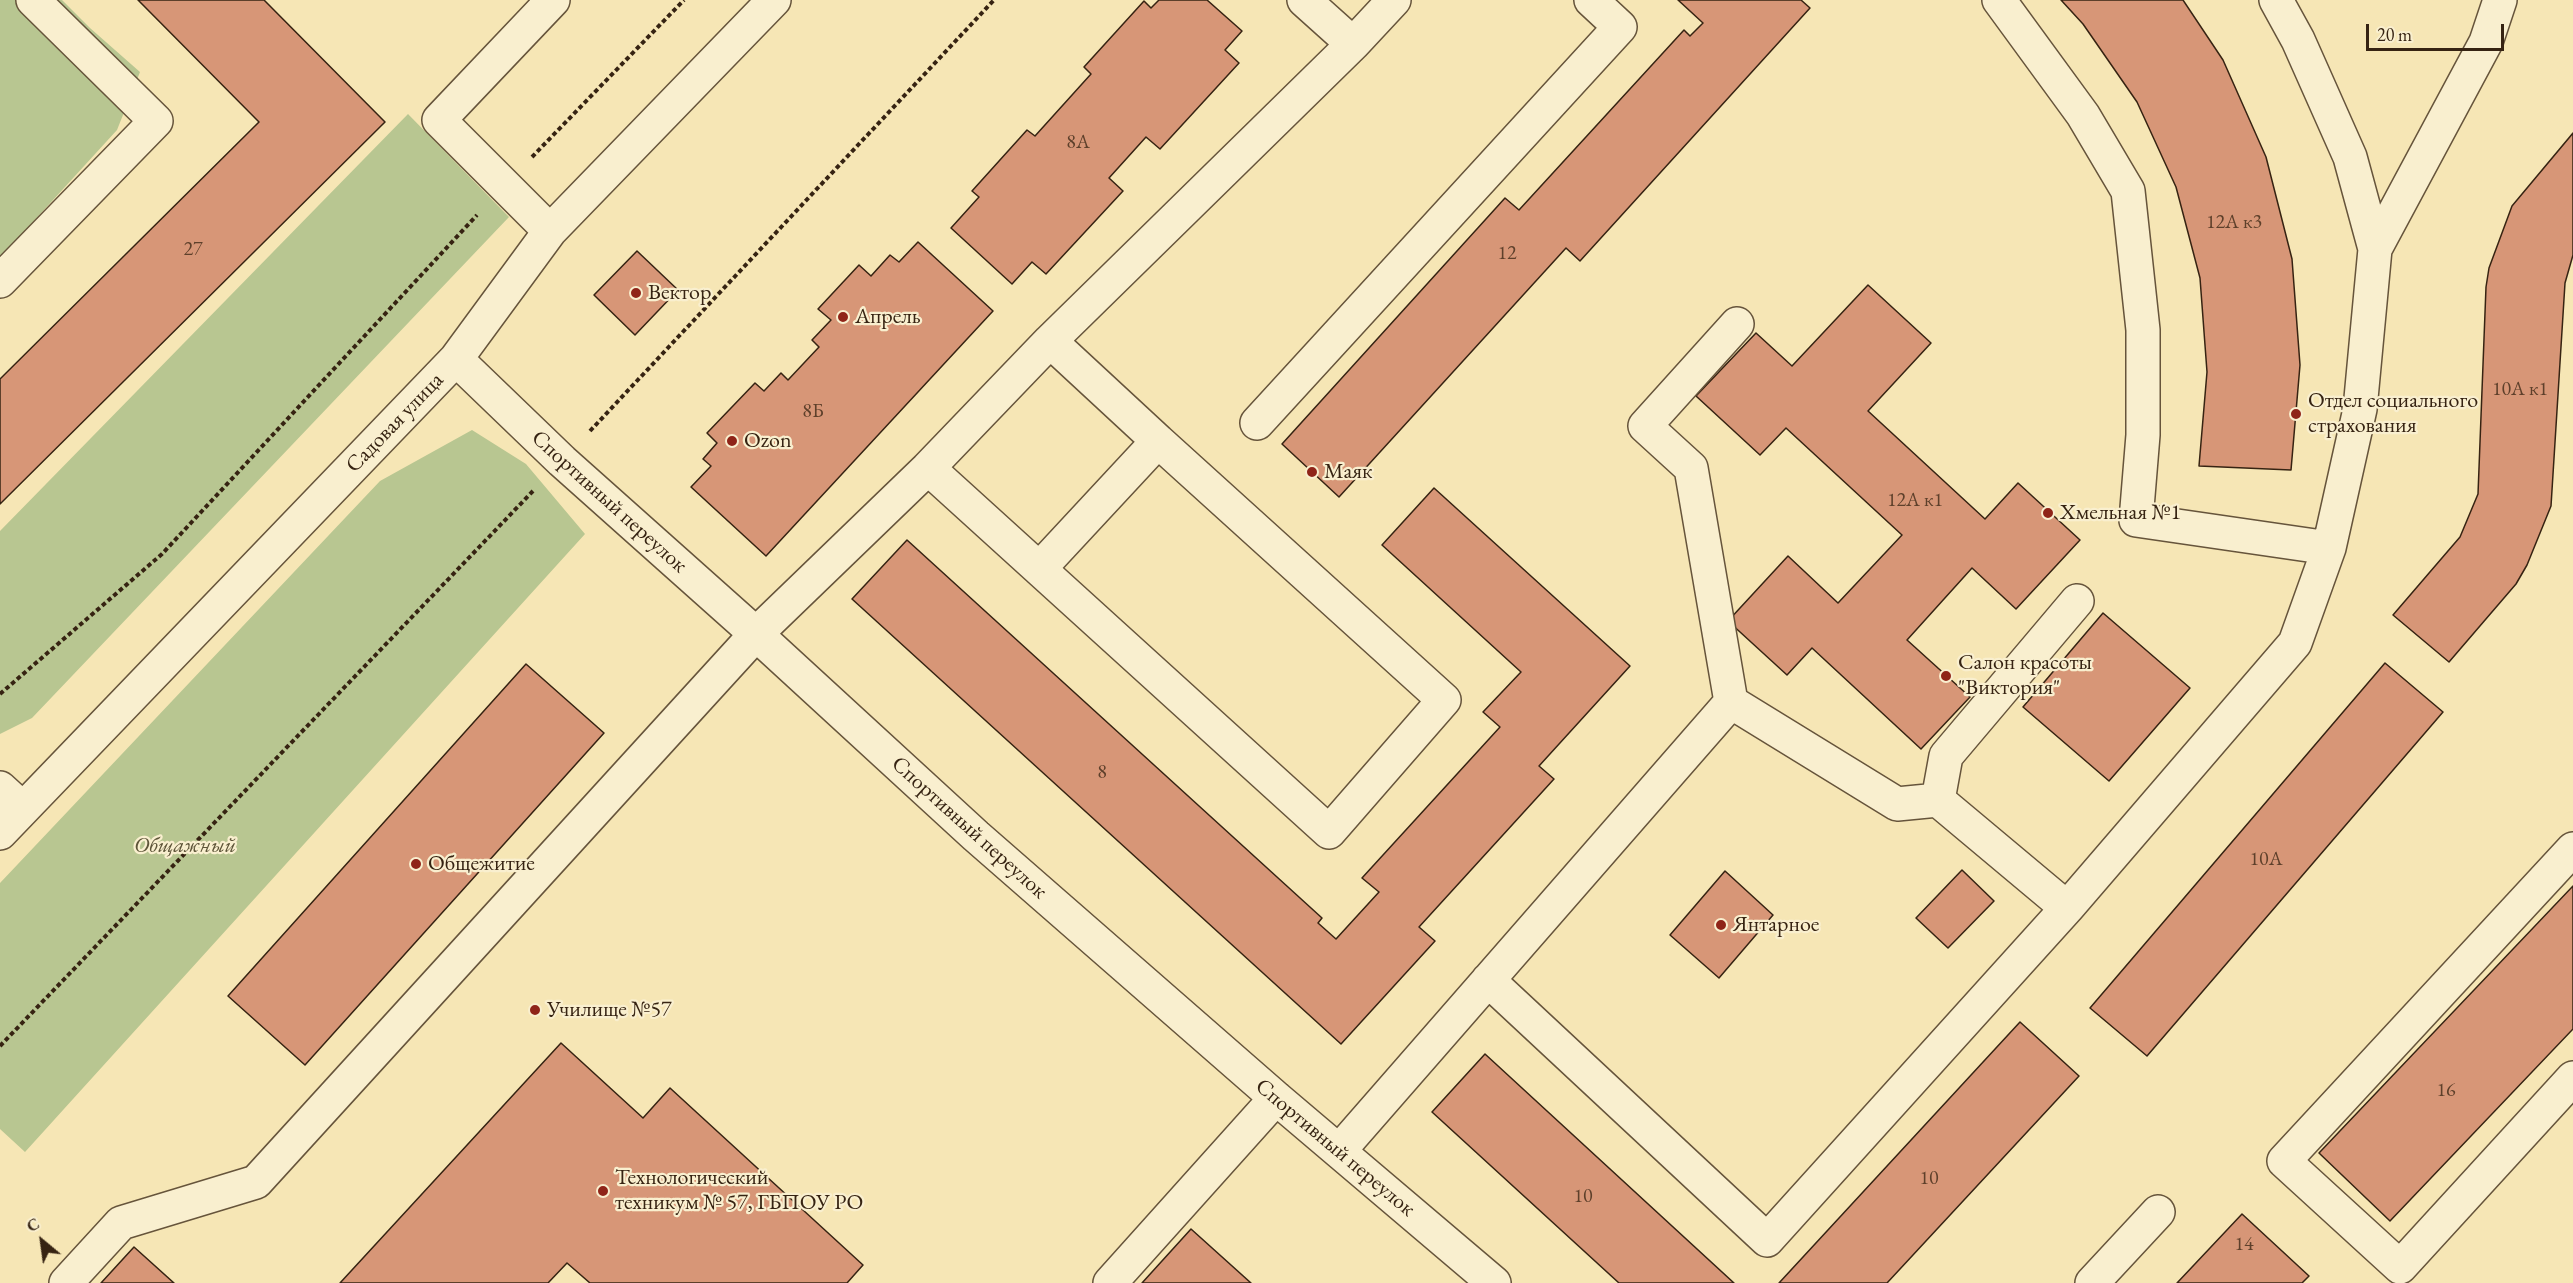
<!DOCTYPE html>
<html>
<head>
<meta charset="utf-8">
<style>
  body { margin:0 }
  #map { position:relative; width:2573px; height:1283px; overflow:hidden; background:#f6e6b5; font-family:"EB Garamond",serif }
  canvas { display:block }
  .north { position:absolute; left:12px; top:1211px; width:60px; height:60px; -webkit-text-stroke:4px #f9efcf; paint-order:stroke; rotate:331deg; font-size:16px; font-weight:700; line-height:24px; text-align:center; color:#362312 }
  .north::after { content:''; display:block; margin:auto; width:21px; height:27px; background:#362312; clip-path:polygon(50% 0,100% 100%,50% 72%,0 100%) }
  .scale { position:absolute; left:2366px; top:24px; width:138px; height:27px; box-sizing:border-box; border:3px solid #362312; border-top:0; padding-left:8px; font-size:18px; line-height:21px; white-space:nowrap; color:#362312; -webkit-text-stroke:4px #f9efcf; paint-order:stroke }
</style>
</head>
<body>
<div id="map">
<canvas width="2573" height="1283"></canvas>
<div class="north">С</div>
<div class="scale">20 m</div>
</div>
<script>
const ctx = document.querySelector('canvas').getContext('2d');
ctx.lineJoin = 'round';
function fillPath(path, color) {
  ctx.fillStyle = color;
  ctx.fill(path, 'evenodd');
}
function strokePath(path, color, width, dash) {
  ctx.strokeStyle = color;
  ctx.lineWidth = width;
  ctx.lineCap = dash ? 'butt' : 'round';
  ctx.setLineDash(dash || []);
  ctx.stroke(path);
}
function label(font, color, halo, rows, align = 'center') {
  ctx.font = font + ' "EB Garamond",serif';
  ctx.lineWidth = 4.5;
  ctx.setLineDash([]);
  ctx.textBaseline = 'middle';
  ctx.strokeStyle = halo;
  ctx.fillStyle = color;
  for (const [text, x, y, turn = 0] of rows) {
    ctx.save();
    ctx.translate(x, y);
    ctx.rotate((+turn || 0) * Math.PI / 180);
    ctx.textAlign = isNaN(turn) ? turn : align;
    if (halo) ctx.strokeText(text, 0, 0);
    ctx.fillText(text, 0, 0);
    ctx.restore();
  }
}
fillPath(new Path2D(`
  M0 0H62L90 28 140 72 117 130 0 258Z
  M408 114 509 217 32 718 0 734V531Z
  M472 430 526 464 585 534 25 1152 0 1129V883L380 481Z`), '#b8c691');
const building = new Path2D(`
  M138 0H264L385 122 0 504V379L259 122Z
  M1159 0H1207L1242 31 1225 50 1239 63 1160 149 1146 137 1109 178 1123 191 1046 274 1032 262 1012 284 951 228 979 197 972 191 1027 130 1035 136 1091 74 1084 67 1144 1 1151 8Z
  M1678 0H1801L1810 8 1580 261 1566 248 1339 497 1282 444 1505 198 1519 210 1684 30 1690 36 1703 23Z
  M2061 0H2183L2223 60 2266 157 2292 259 2300 365 2291 470 2199 466 2207 372 2200 278 2176 187 2137 102 2083 24Z
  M2573 133V255L2565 283 2551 506 2527 565 2516 584 2449 662 2393 615 2460 537 2478 494 2486 287 2489 268 2512 206Z
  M918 242 993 311 766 556 691 487 711 466 703 459 717 443 707 433 755 383 764 391 781 373 788 380 819 347 812 340 831 320 818 309 859 265 871 276 890 255 899 262Z
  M637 251 678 290 635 335 594 295Z
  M1868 285 1931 343 1868 411 1985 519 2018 483 2080 540 2016 609 1972 568 1907 640 1970 697 1921 749 1812 648 1787 675 1728 621 1788 556 1838 603 1902 535 1786 428 1760 455 1696 396 1756 333 1792 366Z
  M1434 488 1630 666 1539 766 1554 779 1419 927 1435 941 1341 1044 852 599 907 540 1322 918 1318 923 1336 939 1379 892 1362 878 1500 727 1483 712 1521 672 1382 545Z
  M2103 613 2190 688 2109 781 2023 707Z
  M2385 663 2443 712 2147 1056 2090 1008Z
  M526 664 604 733 305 1065 228 996Z
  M1962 870 1994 901 1948 948 1916 918Z
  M1725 871 1773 915 1719 978 1670 935Z
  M2573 886V1029L2390 1221 2319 1153Z
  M2020 1022 2079 1076 1887 1283H1779Z
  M561 1043 643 1118 670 1088 863 1265 847 1283H590L567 1263 548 1283H340Z
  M1485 1054 1734 1283H1619L1432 1112Z
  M2242 1214 2309 1276 2302 1283H2177Z
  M1191 1229 1251 1283H1142Z
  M134 1247 174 1283H101Z`);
fillPath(building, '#d79677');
strokePath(building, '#362312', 1.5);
const minor = new Path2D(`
  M1304 0 1353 44 1394 0
  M1999 0 2083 115 2128 191 2143 330V435L2136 520 2329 548
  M2276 0 2298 40 2350 157 2375 249
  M550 231 439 120 553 0
  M0 281 156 121 33 0
  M1050 341 1158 441
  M456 359 562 461 756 634 976 836 1276 1098 1494 1283
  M1257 423 1620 27 1591 0
  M928 468 1050 341 1353 44
  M1731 702 1897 804 1938 800 2067 908 2295 643 2329 548 2360 409 2375 249 2486 42 2500 0
  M0 788 23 809
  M1938 800 1946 756 2077 601
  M0 833 456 359 550 231 774 0
  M2573 849 2284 1161 2400 1267 2573 1078
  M1488 980 1767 1240 2067 908
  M1339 1151 1731 702 1691 468 1645 426 1737 324
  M66 1283 121 1223 256 1182 756 634 928 468 1329 832 1444 700 1158 441 1040 568
  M1110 1283 1276 1098
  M2092 1283 2158 1212`);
strokePath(minor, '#66543b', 36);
strokePath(new Path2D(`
  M532 157 684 0
  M590 431 994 0
  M0 694 162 554 477 215
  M0 1046 533 491`), '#362312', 4, [4.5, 3]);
strokePath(minor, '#f9efcf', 33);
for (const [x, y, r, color] of [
  [636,293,6,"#8f2418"],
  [843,317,6,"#8f2418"],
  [2296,414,6,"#8f2418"],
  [732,441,6,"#8f2418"],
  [1312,472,6,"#8f2418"],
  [2048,513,6,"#8f2418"],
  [1946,676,6,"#8f2418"],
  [416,864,6,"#8f2418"],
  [1721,925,6,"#8f2418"],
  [535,1010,6,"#8f2418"],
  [603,1191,6,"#8f2418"]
]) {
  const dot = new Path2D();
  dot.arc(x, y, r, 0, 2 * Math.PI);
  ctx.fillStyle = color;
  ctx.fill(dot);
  strokePath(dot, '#f9efcf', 2);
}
label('20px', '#5e402b', null, [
  ["8А",1078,143],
  ["12А к3",2234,223],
  ["27",193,250],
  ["12",1507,254],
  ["10А к1",2520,390],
  ["8Б",813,412],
  ["12А к1",1915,501],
  ["8",1102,773],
  ["10А",2266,860],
  ["16",2446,1091],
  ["10",1929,1179],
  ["10",1583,1197],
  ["14",2244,1245]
]);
label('22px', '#362312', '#f9efcf', [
  ["Вектор",648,293],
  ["Апрель",855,317],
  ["Отдел социального",2308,401],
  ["страхования",2308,426],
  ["Ozon",744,441],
  ["Маяк",1324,472],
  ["Хмельная №1",2060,513],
  ["Салон красоты",1958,663],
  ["\"Виктория\"",1958,688],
  ["Общежитие",428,864],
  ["Янтарное",1733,925],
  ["Училище №57",547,1010],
  ["Технологический",615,1178],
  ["техникум № 57, ГБПОУ РО",615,1203]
], 'left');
label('22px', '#362312', '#f9efcf', [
  ["Садовая улица",395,423,-46],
  ["Спортивный переулок",609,502,42],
  ["Спортивный переулок",969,828,42],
  ["Спортивный переулок",1335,1148,40]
]);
label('italic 22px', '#5d5438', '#f9efcf', [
  ["Общажный",185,846]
]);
</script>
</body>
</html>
